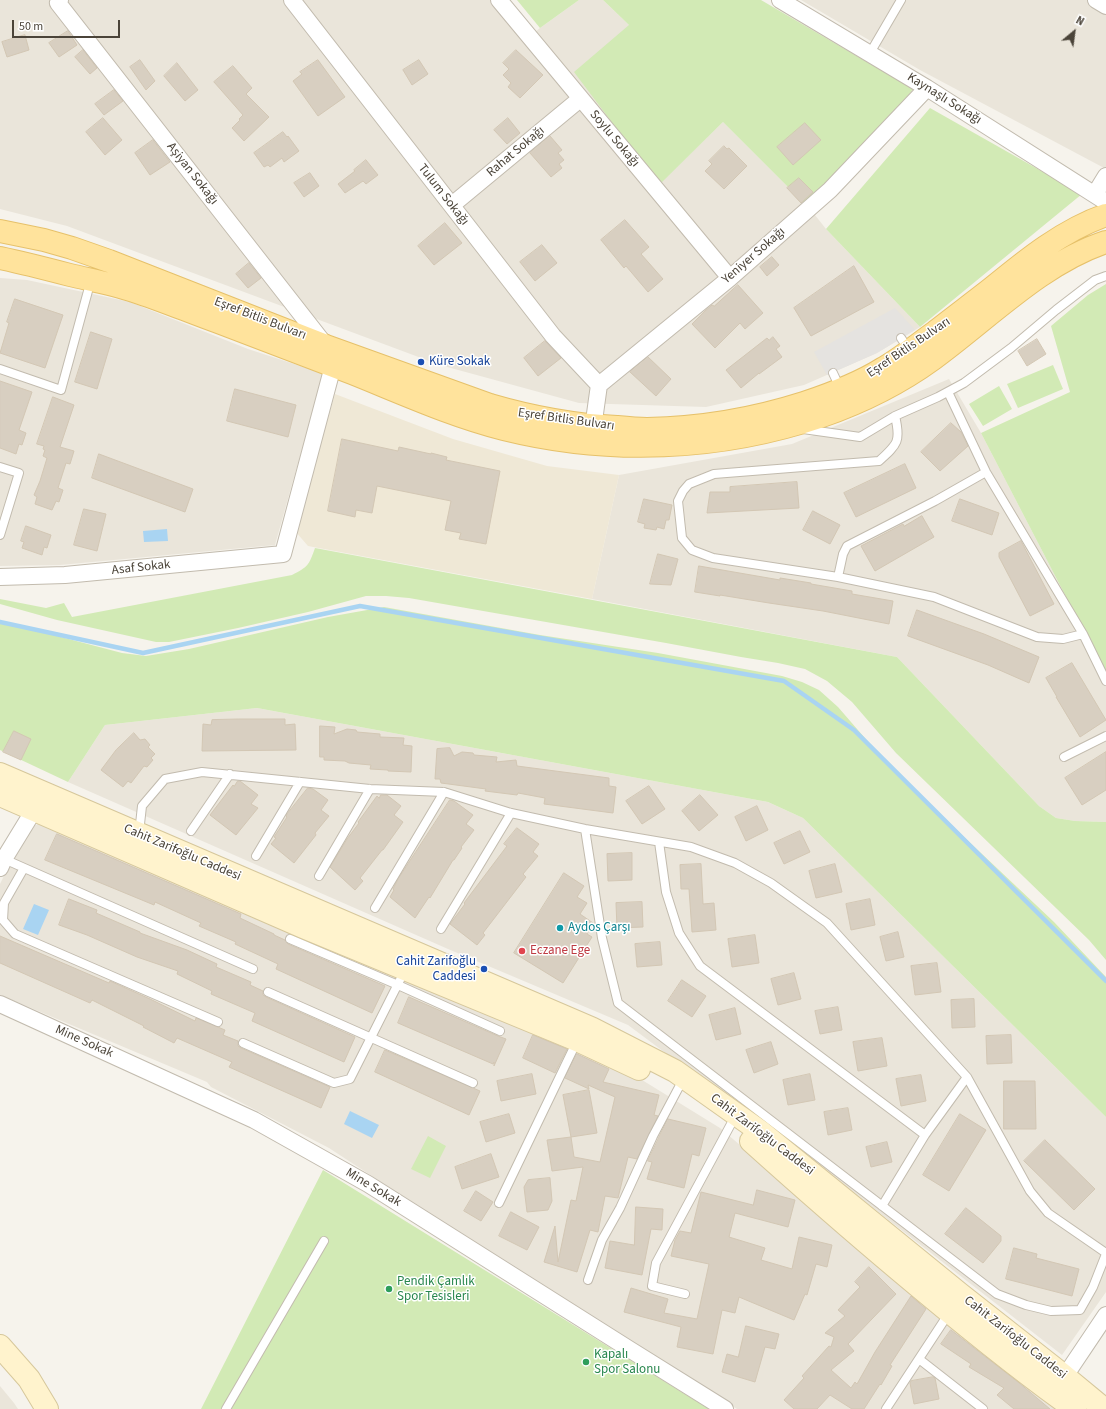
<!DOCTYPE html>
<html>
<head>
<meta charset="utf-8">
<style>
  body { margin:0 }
  #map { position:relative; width:1106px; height:1409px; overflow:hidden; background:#f6f3ec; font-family:"Source Sans 3",sans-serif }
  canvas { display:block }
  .north { position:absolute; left:1054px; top:12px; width:40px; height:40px; -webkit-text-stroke:3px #fff; paint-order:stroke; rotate:29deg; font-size:11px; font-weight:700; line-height:16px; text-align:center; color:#4b4439 }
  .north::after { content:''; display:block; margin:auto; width:14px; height:18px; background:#4b4439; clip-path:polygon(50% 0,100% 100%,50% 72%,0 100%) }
  .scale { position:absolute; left:12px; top:20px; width:108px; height:18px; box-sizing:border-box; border:2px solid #4b4439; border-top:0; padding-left:5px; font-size:12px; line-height:14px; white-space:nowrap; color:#4b4439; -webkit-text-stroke:3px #fff; paint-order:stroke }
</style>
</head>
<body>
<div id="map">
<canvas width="1106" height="1409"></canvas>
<div class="north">N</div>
<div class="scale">50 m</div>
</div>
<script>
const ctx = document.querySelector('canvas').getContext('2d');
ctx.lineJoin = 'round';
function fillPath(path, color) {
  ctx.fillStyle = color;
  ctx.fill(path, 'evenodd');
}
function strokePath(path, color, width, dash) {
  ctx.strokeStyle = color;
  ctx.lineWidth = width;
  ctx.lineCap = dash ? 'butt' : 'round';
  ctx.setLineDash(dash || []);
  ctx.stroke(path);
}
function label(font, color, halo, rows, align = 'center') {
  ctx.font = font + ' "Source Sans 3",sans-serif';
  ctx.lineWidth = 3;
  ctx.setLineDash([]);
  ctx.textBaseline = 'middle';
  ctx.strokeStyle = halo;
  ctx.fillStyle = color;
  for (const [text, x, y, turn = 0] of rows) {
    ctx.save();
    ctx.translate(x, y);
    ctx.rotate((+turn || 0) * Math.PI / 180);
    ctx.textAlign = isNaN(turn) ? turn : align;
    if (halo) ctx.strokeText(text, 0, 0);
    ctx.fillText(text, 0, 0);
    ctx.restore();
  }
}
fillPath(new Path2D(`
  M0 0H491L524 41 540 28 579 0H603L629 25 659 184 723 122 811 210 826 229 920 327 877 353 804 385 706 407 579 403 440 365 67 226 0 209Z
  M801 0H1106V169L920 70Z
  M0 278 27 280 130 302 248 349 325 374 296 470 275 545 60 565 0 566Z
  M949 379 981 433 1106 674V822L1075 821 1056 818 1039 806 897 657 592 599 619 475 792 444Z
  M257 708 768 802 803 818 1106 1117V1292L1062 1355 868 1204 628 1025 448 949 68 782 105 725Z
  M38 824 281 930 621 1067 720 1128 808 1203 1071 1409H737L457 1234 378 1180 329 1148 211 1087 207 1082 0 995V884L27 829Z
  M0 1386 14 1403 18 1409H0Z`), '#eae5da');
fillPath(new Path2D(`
  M335 394 453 439 547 466 619 475 592 599 308 546 295 531Z`), '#efe8d6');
fillPath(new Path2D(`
  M517 0H579L540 28Z
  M603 0H761L913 89 882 134 811 210 723 122 659 185 574 72 629 25Z
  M930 108 1082 194 920 327 826 229Z
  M1106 284V674L981 433 1070 392 1051 326 1088 295Z
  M1053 365 1063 389 1018 408 1007 384Z
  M999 386 1012 409 983 426 969 404Z
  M315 548 897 657 1039 806 1056 818 1075 821 1106 822V960L1089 940 896 753 852 702 827 681 805 669 778 663 741 657 666 643 409 598 386 596H366L308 612 238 628 169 642H156L57 620 0 604V599L46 608 64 603 72 617 292 575C308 567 309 565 315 548Z
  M384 607 540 635 658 653 782 676 802 682 819 690 838 707 890 767 1054 922 1106 977V1117L803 818 768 802 257 708 105 725 68 782 0 750V621L122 653 146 656 189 649 328 617Z
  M428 1136 446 1146 430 1178 411 1169Z
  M323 1170 709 1409H201Z`), '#d2eab5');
fillPath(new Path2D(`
  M895 308 915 330 877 353 827 375 814 352Z`), '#e5e3e0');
fillPath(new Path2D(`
  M167 529 168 541 144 542 143 531Z
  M34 904 49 910 38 935 23 929Z
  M350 1111 379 1125 372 1138 344 1124Z`), '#a9d4f2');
strokePath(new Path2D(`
  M0 622 143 653 360 606 784 681 854 730 1106 981`), '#a9d4f2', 4.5);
const building = new Path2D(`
  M68 31 77 45 59 57 49 43Z
  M25 35 29 50 7 57 2 42Z
  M83 50 97 68 90 74 75 57Z
  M516 50 543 75 520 98 508 87 511 83 503 75 509 69 503 63Z
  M140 60 155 81 146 90 130 67Z
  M318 60 345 97 318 116 293 81 302 74 300 72Z
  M419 60 428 74 412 85 403 70Z
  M177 63 198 90 185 101 164 76Z
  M233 66 252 88 246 94 269 117 244 141 232 128 240 120 239 119 243 115 214 82Z
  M114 90 123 101 104 115 95 104Z
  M103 118 122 140 105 155 86 132Z
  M508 118 520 133 507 144 494 130Z
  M805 123 821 140 793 165 777 147Z
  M283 132 287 137 288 136 299 151 284 162 282 158 270 167 268 165 264 167 254 153Z
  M550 136 562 150 558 153 564 160 559 164 562 168 551 177 530 153Z
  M153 140 170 162 150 175 135 153Z
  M724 146 727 149 729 148 747 166 724 189 705 171 712 164 709 161Z
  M366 160 378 175 366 184 363 181 345 193 338 184 355 171 354 170Z
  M310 173 319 186 304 197 294 183Z
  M799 178 813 192 801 203 787 188Z
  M625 220 649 247 641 254 663 279 648 292 626 266 624 268 601 240Z
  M445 223 462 243 434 265 418 246Z
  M542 245 557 263 535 281 520 262Z
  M772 257 779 265 767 276 760 267Z
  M249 263 261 278 248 288 236 274Z
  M854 266 874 302 811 336 794 308Z
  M738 285 763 313 745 329 740 323 715 348 692 324 705 311 712 305 714 306Z
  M15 299 63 315 45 368 0 353 9 323 7 322Z
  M91 332 112 339 97 389 75 382Z
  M773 337 780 346 776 349 782 357 759 374V373L741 388 726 370 767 338 769 340Z
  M1037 339 1046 354 1027 366 1018 351Z
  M545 341 561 358 538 376 524 358Z
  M648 357 671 379 656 396 630 372Z
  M0 381 32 392 19 430 26 433 22 445 19 444 16 454 0 448Z
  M235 389 296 405 288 437 227 421Z
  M53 397 74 405 60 447 74 451 70 464 66 463 58 488 63 490 59 502 56 501 52 510 35 504 37 497 34 495 40 481 47 458 43 456 45 450 43 449 44 446 37 444Z
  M951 423 961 432 968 446 940 471 921 452Z
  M342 439 398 451 399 447 431 454V453L447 457 446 460 500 471 486 544 459 539 461 533 445 530 451 501 377 486 372 513 356 510 355 517 328 511Z
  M99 454 193 489 185 512 92 478Z
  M905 464 916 488 856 517 844 493Z
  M797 482 799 508 707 513 710 492H730V487Z
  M644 499 672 505 669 520H666L664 529 657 527 656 530 644 528 645 524 638 522Z
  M960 499 999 513 992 535 952 521Z
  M84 509 106 514 97 551 74 545Z
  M813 511 840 525 830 544 803 530Z
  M922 516 934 537 875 571 861 546 903 524 904 526Z
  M26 526 51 535 47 548 44 547 42 555 22 548 24 542 21 541Z
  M1021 541 1054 604 1030 616 999 557V553Z
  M658 554 678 559 671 585 650 584Z
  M699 566 780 580V578L811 583V584L852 591V594L893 601 889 624 823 611 769 603 720 595V596L695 592Z
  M917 610 984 634 1039 657 1029 683 988 665 908 636Z
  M1072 663 1106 720 1080 737 1056 697H1057L1046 678Z
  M239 719H285V725L295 724 296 750 202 751 203 724 211 725 212 720Z
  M320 726 335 727 334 734 347 729 356 730 357 732 380 734V737L404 738 403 745 412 746 411 772 388 771V770L370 769 371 765 349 763 345 761 324 760V757H320Z
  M14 731 31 739 21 760 3 752Z
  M134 733 140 740 145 739 150 745 148 747 155 754 151 758 153 760 147 767 144 766 131 783 128 781 123 787 101 770 116 750Z
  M450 748 454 756 462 752 473 753 474 755 497 757 496 762 516 760 517 766 609 778V786L616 787 613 813 544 804 545 798 518 793 517 795 485 791 486 789 441 783 440 779H435L437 749Z
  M1106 752V790L1082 805 1065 778Z
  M238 781H240L258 795 251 804 258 808 236 835 210 815 233 785 234 786Z
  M649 786 665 809 642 824 626 801Z
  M308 788 313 789 328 800 321 810 329 816 315 833 316 835 294 863 271 844 276 838 274 837 287 817 286 816 287 814Z
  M381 795H387L401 806 394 815 403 822 383 850H382L360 878 363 881 355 890 330 867 347 839 359 823 358 822 377 796 379 798Z
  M700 795 718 815 699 831 682 811Z
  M450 800 454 801 473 815 466 824 474 830 461 847 462 848 454 860H453L430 898 429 897 415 918 390 897 394 890 393 889 398 879Z
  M757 806 768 830 746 841 735 817Z
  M517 828 539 844 533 852 538 856 523 874 526 877 483 933 485 935 477 945 450 924 465 904 464 903 507 846 504 844Z
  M800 831 810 852 784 864 774 843Z
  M57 834 241 914 240 918 274 934V935L285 940 288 944 385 986 372 1013 276 969 278 964 235 944 236 942 199 926 201 923 155 902 154 905 45 860Z
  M632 853V880L608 881 607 854Z
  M701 864 703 904 714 903 716 930 692 932 689 889H681L680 865Z
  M835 864 842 892 816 898 809 871Z
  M564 873 584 886 577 897 587 903 580 914 593 923 587 934 592 937 563 983 514 953Z
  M69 899 97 910 96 913 140 932V933L187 950 217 964 216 967 251 982 250 985 263 991V995L266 997 355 1037 344 1062 252 1021 255 1013 211 994 212 991 177 974 178 971 137 957 87 935 59 925Z
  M870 899 875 925 851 930 846 904Z
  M642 902 643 927 617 928 616 903Z
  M898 932 904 957 886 961 880 937Z
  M755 935 759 963 732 967 728 939Z
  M0 936 109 983 110 981 150 999 195 1021 196 1018 225 1030 223 1035 238 1041V1046L241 1048 330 1087 321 1108 229 1067 232 1062 177 1038 174 1043 143 1027 144 1026 92 1000 90 1003 0 963Z
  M660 942 662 965 637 967 635 944Z
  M937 963 941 992 915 995 911 966Z
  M794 973 801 999 778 1005 771 979Z
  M682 980 706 996 692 1017 668 1001Z
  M409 997 498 1036 506 1039 494 1066V1062L493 1064 398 1023Z
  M974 999 975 1027 952 1028 951 1000Z
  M838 1007 842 1030 820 1034 815 1011Z
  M735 1008 741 1034 716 1040 709 1015Z
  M533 1035 567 1049 555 1073 523 1058Z
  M1011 1035 1012 1063 987 1064 986 1036Z
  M882 1038 887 1066 858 1071 853 1042Z
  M771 1042 778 1064 754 1073 746 1050Z
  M385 1050 480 1091 469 1115 375 1072Z
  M577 1054 609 1069 603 1082 659 1095 654 1115 658 1116 637 1159 628 1157 618 1198 605 1196 598 1232 590 1230 577 1272 544 1262 555 1226 558 1262 571 1200 576 1201 583 1167 552 1171 547 1140 571 1137 574 1157 600 1162 615 1097 588 1085 589 1089 565 1078Z
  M532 1074 536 1094 501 1101 497 1081Z
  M810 1074 815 1100 788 1105 783 1080Z
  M921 1075 926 1101 901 1106 896 1079Z
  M1004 1081H1035L1036 1129H1004Z
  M589 1090 597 1133 571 1137 563 1095Z
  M848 1108 852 1130 828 1135 824 1112Z
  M509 1114 515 1133 486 1142 480 1122Z
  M960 1114 986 1130 949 1191 923 1175Z
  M668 1119 706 1128 699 1156 692 1154 684 1188 647 1179 652 1162 648 1161Z
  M1045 1140 1095 1189 1074 1210 1024 1161Z
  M887 1142 892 1162 871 1167 866 1147Z
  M491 1154 499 1177 462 1189 455 1167Z
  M550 1178 552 1201 548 1210 527 1212 524 1187 528 1180Z
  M757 1190 795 1200 788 1227 735 1213 729 1237 765 1248 761 1260 792 1269 799 1237 832 1245 827 1267 816 1264 807 1295 805 1294 794 1320 739 1297 735 1313 722 1310 713 1354 677 1347 681 1327 624 1312 631 1288 668 1299 664 1313 697 1319 709 1264 671 1256 675 1240 680 1231 691 1233 701 1192 753 1205Z
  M476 1191 493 1202 481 1221 464 1211Z
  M636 1207 663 1209 662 1230 651 1229 642 1275 605 1268 610 1241 634 1245Z
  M966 1208 1001 1236V1241L983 1263 945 1234Z
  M511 1212 539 1227 527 1250 499 1236Z
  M1014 1248 1037 1254 1036 1258 1079 1269 1072 1296 1006 1279Z
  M869 1267 896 1294 848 1344 854 1351 831 1370 851 1388 855 1382 857 1384 875 1352 911 1296 926 1309 890 1365 892 1366 881 1385 880 1384 864 1409H852L830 1395 817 1409H794L784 1400 804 1378 802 1376 829 1346 831 1347 834 1337 825 1333 845 1316 838 1310 860 1287 855 1282Z
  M746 1326 779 1334 775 1349 765 1347 755 1382 722 1372 727 1354 738 1357Z
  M951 1330 1018 1382 1050 1409H1014L997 1395 1004 1388 969 1367 971 1364 941 1344Z
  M933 1377 935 1378 939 1399 914 1404 910 1383 911 1381Z`);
fillPath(building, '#d8cfc1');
strokePath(building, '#d3c7b4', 1);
const lane = new Path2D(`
  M870 53 901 0
  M901 338 909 350
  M0 369 61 390 91 280
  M833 373 840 388
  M948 392 986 472 1083 634 1106 681
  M895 416C901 441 898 444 879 461L714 474 689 484 683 491 678 501 682 538 692 550 713 558 838 577 934 597 1037 637 1063 639 1083 634
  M803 429 860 437 895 416 938 397 964 383 1011 348 1056 310 1095 280 1106 276
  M0 467 19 473 0 535
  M838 577 843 554 847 546 935 501 986 472
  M1064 757 1106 736
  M585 829 602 938 618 1003 997 1294 1026 1305 1051 1311 1080 1310 1093 1287 1106 1254
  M191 831 230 774
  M139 833 142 806 165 779 202 772 370 789 444 792 511 813 585 829 691 847 735 863 771 883 827 923 967 1077 1030 1191 1048 1213 1106 1253
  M659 842 666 892 679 933 700 966 925 1135
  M256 856 300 782
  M4 859 253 969
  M24 868 4 903 3 920 15 934 218 1022
  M319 876 370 789
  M375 908 444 792
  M441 929 511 813
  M290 939 398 985 500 1031
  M268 992 473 1083
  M243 1043 334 1083 350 1079 405 970
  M499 1203 577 1041
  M882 1206 925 1135 967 1077
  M588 1280 602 1240 620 1208 653 1136 679 1087
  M685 1294 652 1286 656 1263 731 1124
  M919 1359 983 1409
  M226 1409 324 1241
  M886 1409 949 1313`);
const street = new Path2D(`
  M60 0 58 3 326 346
  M292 0 553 336 599 385
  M499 0 730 278
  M780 0 927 88 1106 202
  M1096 0 1106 6
  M1095 194 1106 176
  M452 205 580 99
  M592 435 599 385 730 278 830 190 927 88
  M0 577 65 575 283 554 333 366
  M0 868 4 859 34 810
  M0 1004 254 1120 368 1184 629 1349 725 1409
  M1059 1385 1106 1315`);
const secondary = new Path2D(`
  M0 774 591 1028 675 1071 761 1132 960 1294 1064 1376 1104 1409
  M0 795 303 927 577 1040 639 1069
  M751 1141C800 1185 849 1228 899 1270 956 1318 1014 1366 1075 1409
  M0 1346 29 1379 47 1409`);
const primary = new Path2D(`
  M0 231 44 240 72 248 109 261 326 346 490 405C531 417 574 425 617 427 627 428 637 429 647 429 700 428 754 419 804 403 831 394 858 384 882 369 901 358 918 344 935 332 954 317 973 303 992 288 1026 260 1063 230 1106 215
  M0 258C24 263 47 269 70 275 91 280 113 284 134 291 162 300 190 312 218 322 263 339 307 356 352 373 402 393 452 416 504 429 609 455 719 451 822 416 862 402 900 383 933 359 988 319 1042 263 1106 242`);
strokePath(lane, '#c2bbae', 10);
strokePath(street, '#c2bbae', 18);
strokePath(secondary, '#d6c79b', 24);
strokePath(primary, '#e6c16a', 24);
strokePath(lane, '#fff', 8);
strokePath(street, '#fff', 16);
strokePath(secondary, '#fff3cd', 22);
strokePath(primary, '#ffe39c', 22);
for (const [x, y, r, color] of [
  [421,362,4,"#1a4fb4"],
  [560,928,4,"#0f9aa8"],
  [522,951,4,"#e0444e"],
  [484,969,4,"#1a4fb4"],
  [389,1289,4,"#2e9e5b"],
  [586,1362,4,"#2e9e5b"]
]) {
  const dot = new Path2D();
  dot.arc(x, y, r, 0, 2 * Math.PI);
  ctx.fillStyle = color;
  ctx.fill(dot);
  strokePath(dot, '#fff', 1.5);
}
label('13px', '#4b4439', '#fff', [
  ["Kaynaşlı Sokağı",944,99,32],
  ["Soylu Sokağı",614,139,50],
  ["Rahat Sokağı",516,152,-40],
  ["Aşiyan Sokağı",192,174,52],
  ["Tulum Sokağı",443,195,52],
  ["Yeniyer Sokağı",754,256,-41],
  ["Eşref Bitlis Bulvarı",260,319,21],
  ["Eşref Bitlis Bulvarı",909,348,-34],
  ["Eşref Bitlis Bulvarı",566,420,8],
  ["Asaf Sokak",141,568,-6],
  ["Cahit Zarifoğlu Caddesi",182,853,23],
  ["Mine Sokak",84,1042,24],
  ["Cahit Zarifoğlu Caddesi",762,1135,37],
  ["Mine Sokak",373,1188,31],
  ["Cahit Zarifoğlu Caddesi",1015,1338,38]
]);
label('13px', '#164399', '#fff', [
  ["Küre Sokak",429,362],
  ["Cahit Zarifoğlu",476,962,"right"],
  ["Caddesi",476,977,"right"]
], 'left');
label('13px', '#0d838f', '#fff', [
  ["Aydos Çarşı",568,928]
], 'left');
label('13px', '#be3a42', '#fff', [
  ["Eczane Ege",530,951]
], 'left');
label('13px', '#27864d', '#fff', [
  ["Pendik Çamlık",397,1282],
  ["Spor Tesisleri",397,1297],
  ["Kapalı",594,1355],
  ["Spor Salonu",594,1370]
], 'left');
</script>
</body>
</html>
